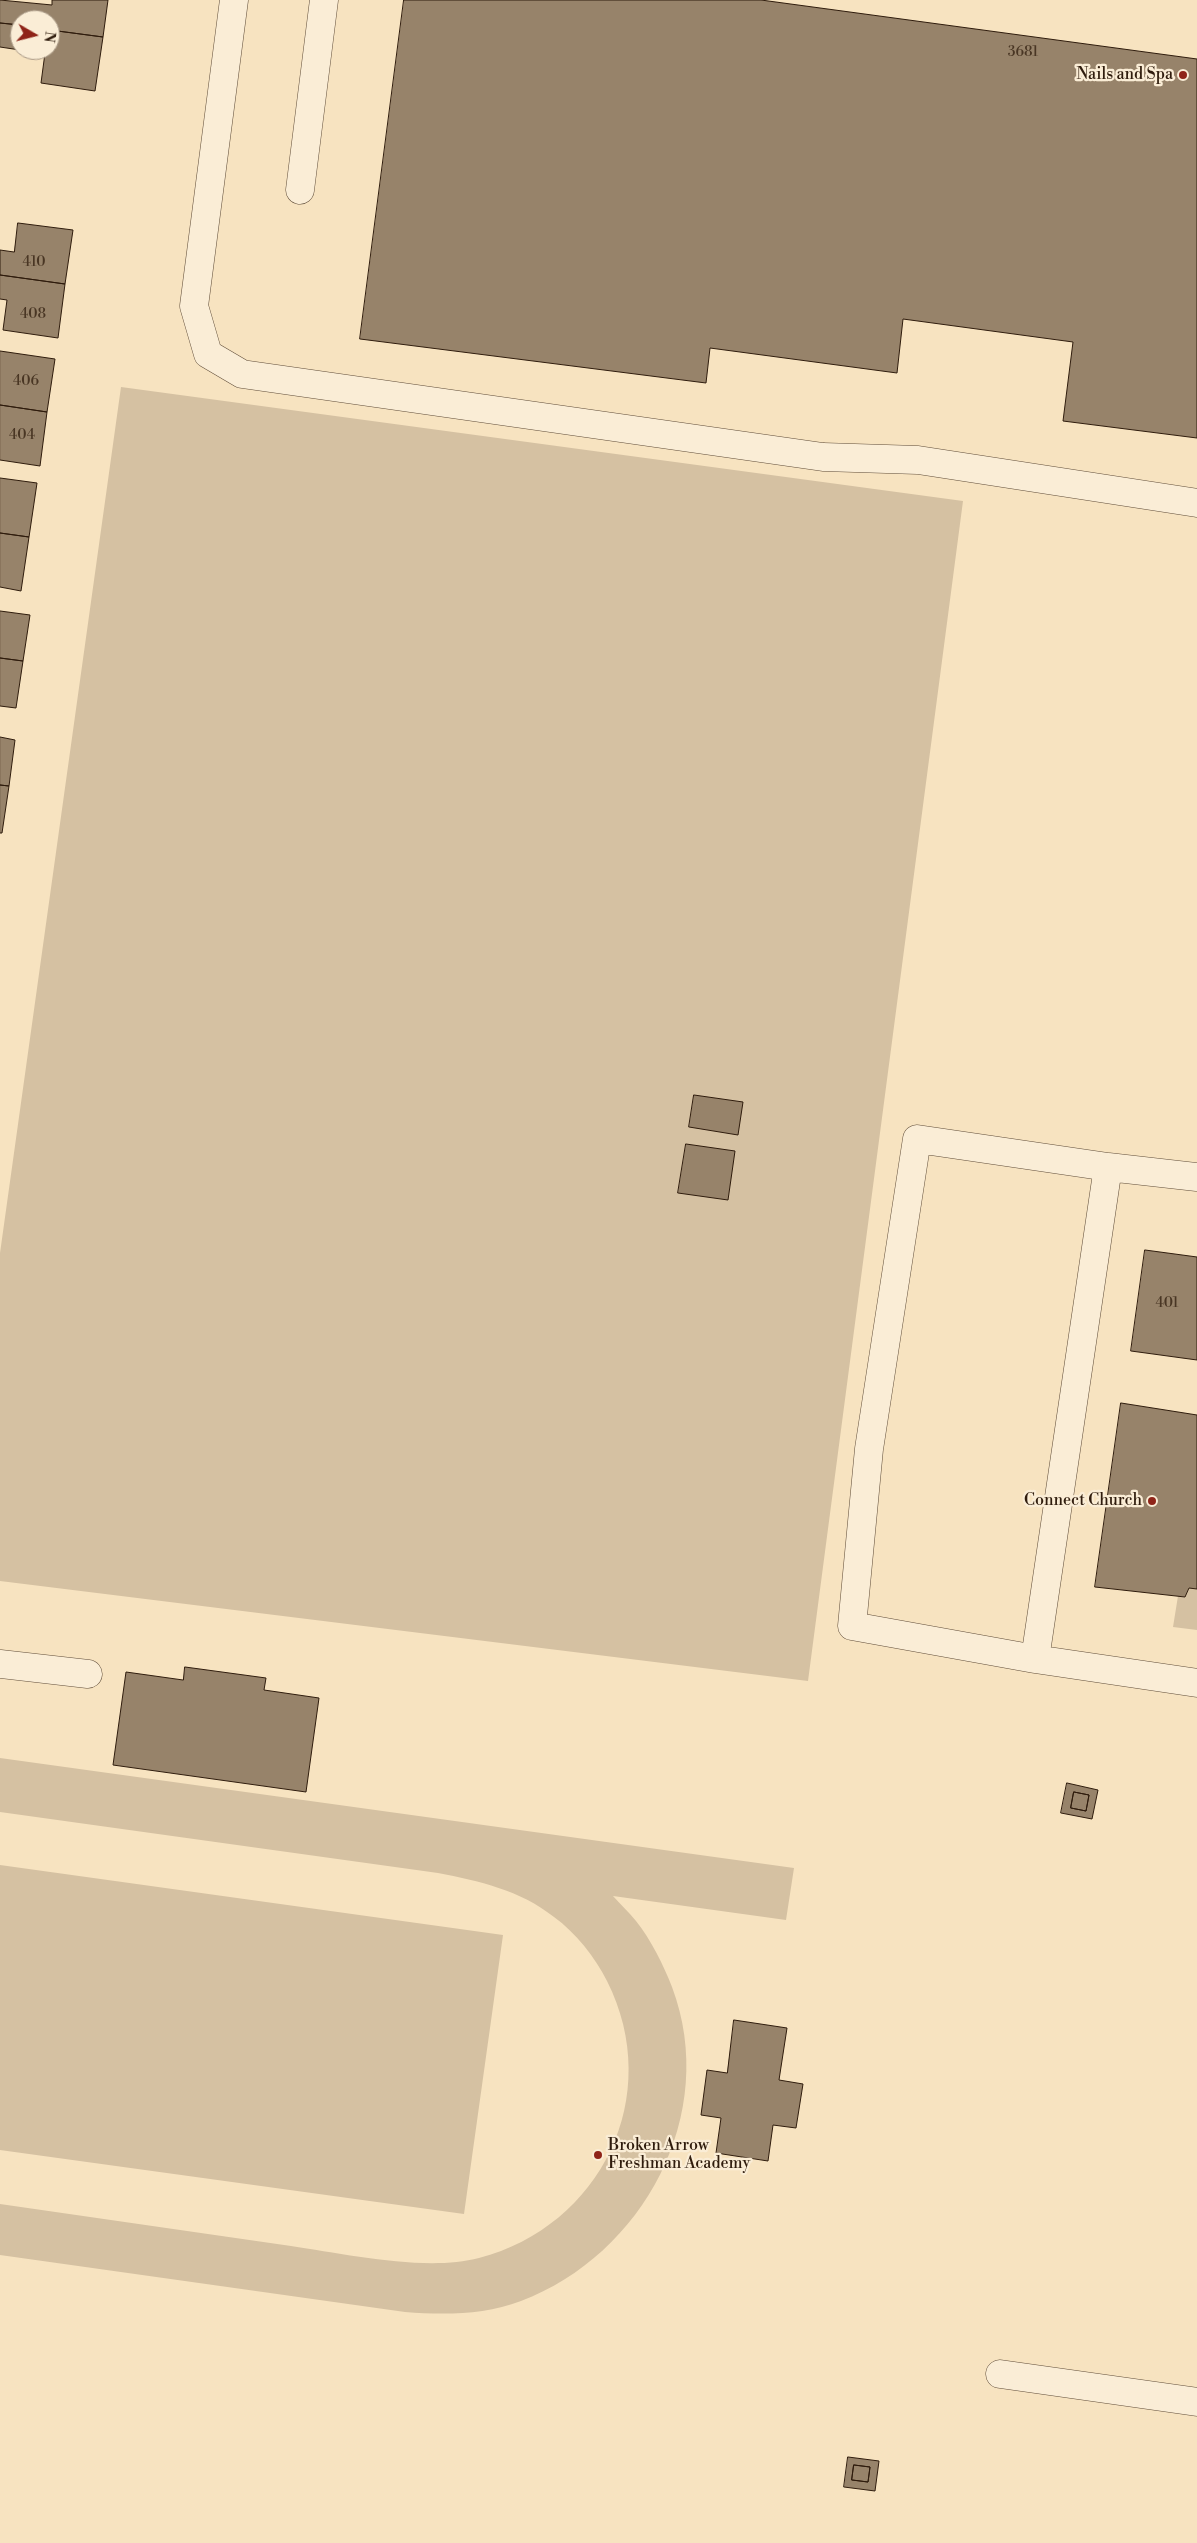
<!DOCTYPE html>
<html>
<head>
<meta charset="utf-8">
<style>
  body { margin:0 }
  #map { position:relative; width:1197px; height:2543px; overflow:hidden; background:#f7e3c0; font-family:"Libre Bodoni",serif }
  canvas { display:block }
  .north { position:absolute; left:10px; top:10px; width:50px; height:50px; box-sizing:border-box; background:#faedd6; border:1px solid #a99986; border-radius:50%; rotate:98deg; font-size:14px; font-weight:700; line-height:20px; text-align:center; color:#2f1c0d }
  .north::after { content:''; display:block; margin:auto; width:18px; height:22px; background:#8f2418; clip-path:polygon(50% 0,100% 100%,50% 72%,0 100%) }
</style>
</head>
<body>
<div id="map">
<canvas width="1197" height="2543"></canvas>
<div class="north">N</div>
</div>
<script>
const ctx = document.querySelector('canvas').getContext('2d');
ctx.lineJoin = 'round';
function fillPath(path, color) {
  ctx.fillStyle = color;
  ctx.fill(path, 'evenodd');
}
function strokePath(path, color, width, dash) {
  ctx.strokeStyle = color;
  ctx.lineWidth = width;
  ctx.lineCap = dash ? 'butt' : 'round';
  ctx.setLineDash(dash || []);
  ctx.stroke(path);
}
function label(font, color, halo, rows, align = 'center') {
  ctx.font = font + ' "Libre Bodoni",serif';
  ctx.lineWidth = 4.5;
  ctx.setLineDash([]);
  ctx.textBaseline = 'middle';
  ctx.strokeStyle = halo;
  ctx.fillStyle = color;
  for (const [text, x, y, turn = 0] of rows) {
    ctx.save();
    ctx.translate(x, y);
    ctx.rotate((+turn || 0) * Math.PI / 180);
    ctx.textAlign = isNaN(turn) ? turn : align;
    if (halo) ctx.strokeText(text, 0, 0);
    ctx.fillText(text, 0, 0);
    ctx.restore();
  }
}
fillPath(new Path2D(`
  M121 387 963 501 808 1681 0 1581V1253Z
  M1189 1588 1197 1589V1630L1173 1627 1178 1596 1185 1597Z
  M0 1758 794 1868 786 1920 613 1896C620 1904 629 1912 636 1921 651 1940 663 1964 672 1987 720 2114 643 2255 521 2301 484 2315 445 2315 405 2312L0 2255V2204C97 2218 194 2232 291 2246 346 2254 426 2272 479 2258 601 2226 665 2096 607 1981 595 1957 576 1933 554 1917 520 1890 479 1881 438 1873L0 1812Z
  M0 1865 503 1935 464 2214 0 2150Z`), '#d5c1a2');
const building = new Path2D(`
  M0 0 52 5V0H108L103 37 50 30V20H20V25L0 23Z
  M404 0H761L1197 59V438L1063 421 1073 342 903 319 897 373 710 348 706 383 360 339Z
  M0 23 20 25V50L0 47Z
  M50 30 103 37 95 91 41 83 45 53 20 50H50Z
  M18 223 73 230 65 284 0 275V250L14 252Z
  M0 275 65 284 58 338 3 330 7 300 0 299Z
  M0 351 55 359 47 412 0 405Z
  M0 405 47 412 40 466 0 460Z
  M0 478 37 483 29 537 0 533Z
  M0 533 29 537 21 591 0 587Z
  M0 611 30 615 23 661 0 658Z
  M0 658 23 661 16 708 0 706Z
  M0 737 15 740 9 786 0 785Z
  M0 785 9 786 2 833H0Z
  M694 1095 743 1102 738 1135 689 1127Z
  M686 1144 735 1151 728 1200 678 1193Z
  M1145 1250 1197 1257V1360L1131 1351Z
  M1121 1403 1197 1415V1589L1189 1588 1185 1597 1095 1587Z
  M185 1667 266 1678 264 1690 319 1698 306 1792 113 1765 126 1672 183 1680Z
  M1067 1783 1098 1790 1092 1819 1061 1813ZM1074 1792 1089 1795 1086 1811 1071 1808Z
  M1074 1792 1089 1795 1086 1811 1071 1808Z
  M734 2020 787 2028 779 2080 803 2084 796 2128 773 2125 768 2161 716 2153 721 2118 701 2115 707 2070 727 2073Z
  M848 2457 879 2461 875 2491 844 2487ZM854 2465 870 2467 868 2482 852 2480Z
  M854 2465 870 2467 868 2482 852 2480Z`);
fillPath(building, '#97836a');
strokePath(building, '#2f1c0d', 1);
const minor = new Path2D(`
  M234 0 194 306 208 354 242 374 823 457 918 460 1197 503
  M300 190 324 0
  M1197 1177 1108 1167 917 1139 869 1449 852 1626 1035 1659 1197 1683
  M1035 1659 1108 1167
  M0 1664 88 1674
  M1000 2374 1197 2402`);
strokePath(minor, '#614e3a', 29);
strokePath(minor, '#faedd6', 28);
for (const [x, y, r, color] of [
  [1183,75,5,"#8f2418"],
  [1152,1501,5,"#8f2418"],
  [598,2155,5,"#8f2418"]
]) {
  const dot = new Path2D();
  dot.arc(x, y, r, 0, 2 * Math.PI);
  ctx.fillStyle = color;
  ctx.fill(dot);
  strokePath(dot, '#faedd6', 2);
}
label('14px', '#493624', null, [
  ["3681",1023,53],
  ["410",34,263],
  ["408",33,315],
  ["406",26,382],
  ["404",22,436],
  ["401",1167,1304]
]);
label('16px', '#2f1c0d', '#faedd6', [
  ["Nails and Spa",1173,75],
  ["Connect Church",1142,1501],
  ["Broken Arrow",608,2146,"left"],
  ["Freshman Academy",608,2164,"left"]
], 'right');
</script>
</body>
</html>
